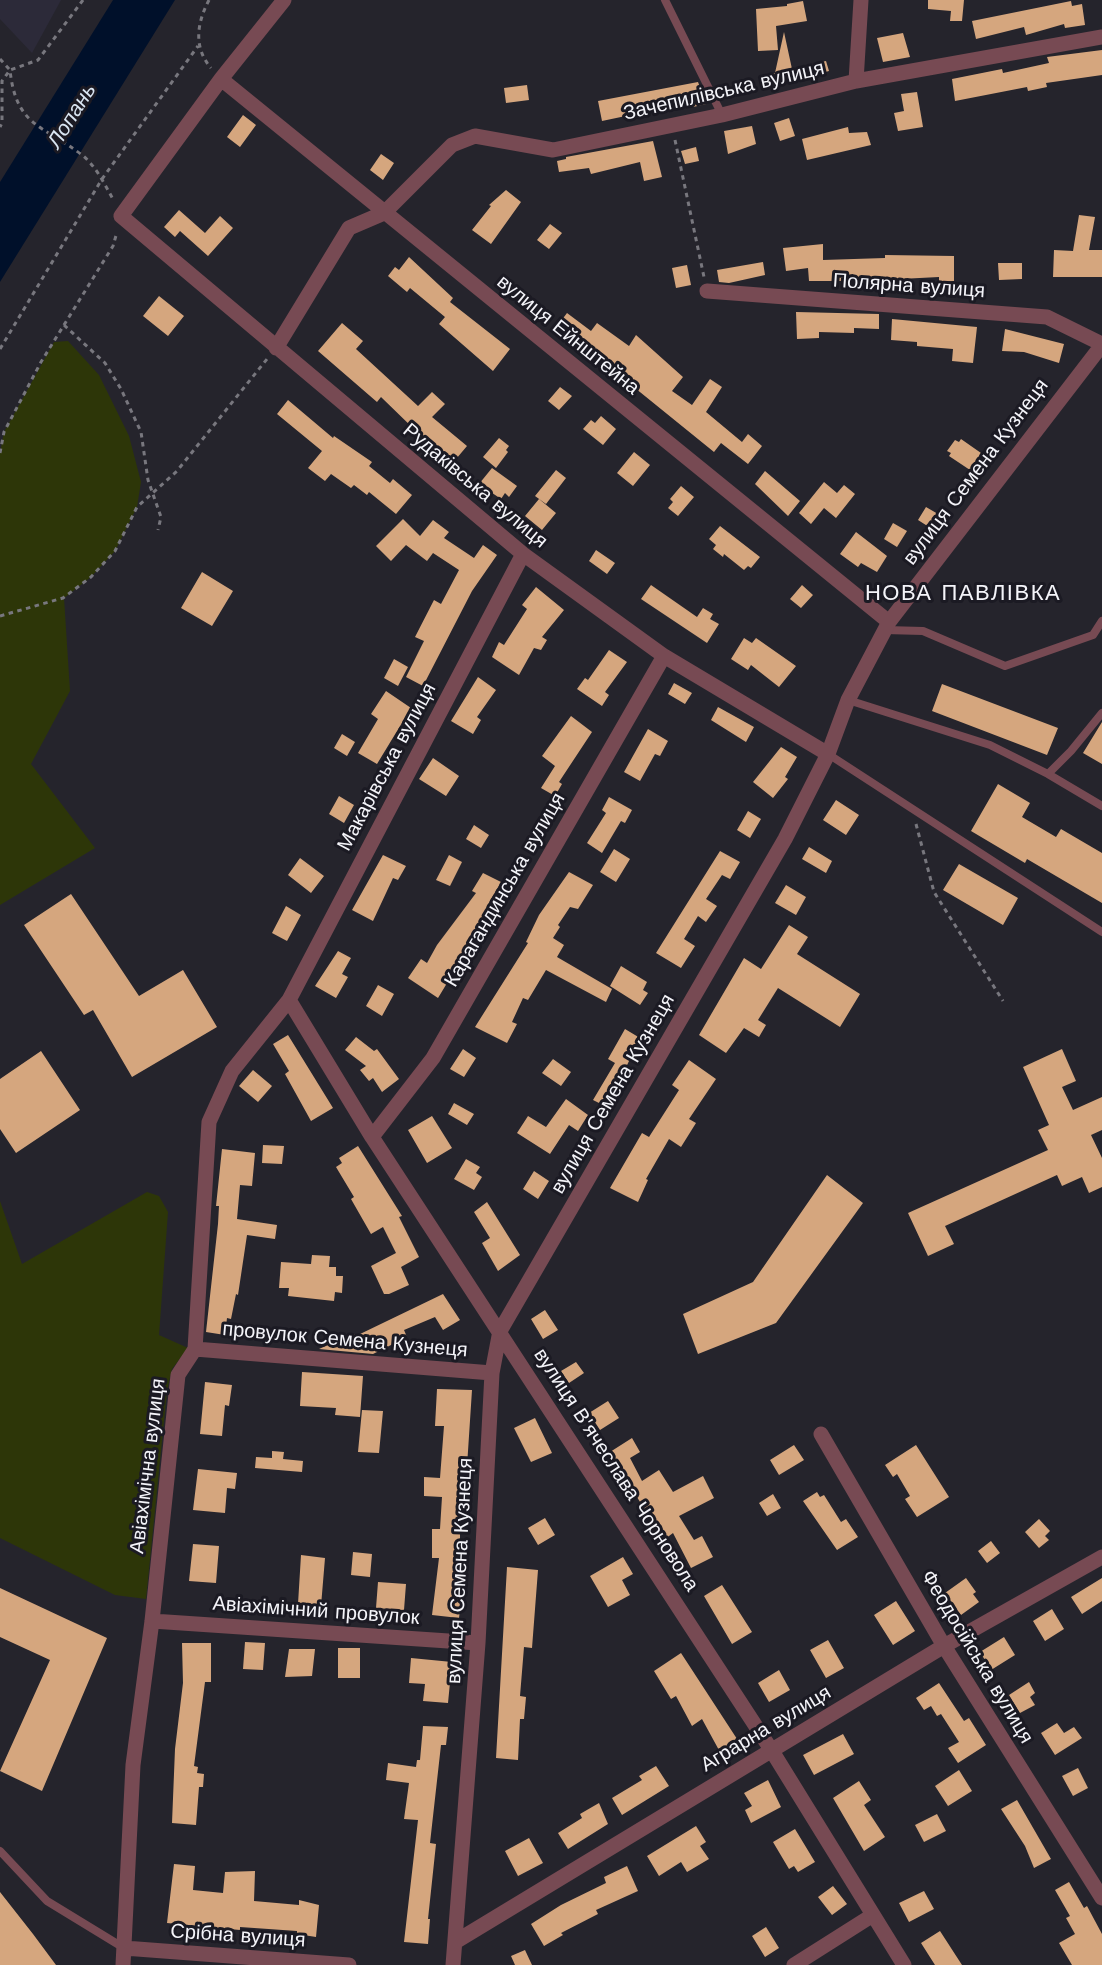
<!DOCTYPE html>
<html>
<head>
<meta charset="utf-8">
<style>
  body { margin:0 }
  canvas { display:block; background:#25242c }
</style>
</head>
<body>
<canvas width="1102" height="1965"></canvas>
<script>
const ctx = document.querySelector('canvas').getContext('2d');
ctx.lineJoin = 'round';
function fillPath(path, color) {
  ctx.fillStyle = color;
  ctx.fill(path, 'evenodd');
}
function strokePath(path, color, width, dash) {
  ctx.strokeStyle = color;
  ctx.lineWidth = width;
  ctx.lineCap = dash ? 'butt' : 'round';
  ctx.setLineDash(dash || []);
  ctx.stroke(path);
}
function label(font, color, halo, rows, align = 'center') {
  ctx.font = font + ' "Work Sans",sans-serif';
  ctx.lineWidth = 6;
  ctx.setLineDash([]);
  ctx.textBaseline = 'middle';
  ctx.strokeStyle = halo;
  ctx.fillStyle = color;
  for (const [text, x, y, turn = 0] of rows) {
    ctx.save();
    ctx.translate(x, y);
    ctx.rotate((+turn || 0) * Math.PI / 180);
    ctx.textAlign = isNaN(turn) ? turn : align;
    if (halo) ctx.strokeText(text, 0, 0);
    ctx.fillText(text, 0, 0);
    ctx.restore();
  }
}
fillPath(new Path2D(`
  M0 0H61L32 53 0 19Z`), '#2c2a39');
fillPath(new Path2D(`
  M68 341 99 375 129 436 141 482 137 507 115 551 91 577 64 598 70 691 31 764 95 848 0 905V453L4 432 54 342Z
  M147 1192 159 1196 168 1212 159 1335 188 1348 172 1369 167 1391 146 1599 115 1595 0 1538V1201L22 1264Z`), '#2d3608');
fillPath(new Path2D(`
  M113 0H175L0 282V182Z`), '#00102a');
fillPath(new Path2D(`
  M928 0H964L962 21H950L951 11 928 9Z
  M803 1 807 21 776 26 778 50 758 51 756 9 787 6V4Z
  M1071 1 1072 6 1082 4 1085 25 1065 28 1064 24 1026 35 1024 27 976 39 972 21Z
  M784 32 792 69 826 61 829 71 773 86 772 74 775 73Z
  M903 33 910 57 883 62 877 38Z
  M1102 50V75L1046 83 1047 87 1028 91 1027 87 955 101 952 79 1002 69 1003 73 1049 63 1047 57Z
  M698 82 706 104 693 107 692 102 602 121 598 101Z
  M527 85 529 100 506 103 504 88Z
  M917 92 923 127 898 131 894 113 904 111 901 94Z
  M243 115 256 125 240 147 227 137Z
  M789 118 795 136 780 141 774 123Z
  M752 126 756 144 728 154 724 131Z
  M848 127 849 133 867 132 871 145 807 160 802 139Z
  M653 141 662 177 644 181 640 162 591 174 589 168 559 172 557 161 566 159V157Z
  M696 147 699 161 685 164 681 151Z
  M381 154 394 163 383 180 370 170Z
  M506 190 521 202 491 244 472 230 491 206 489 205Z
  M179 210 205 233 220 216 233 228 208 256 180 231 175 237 164 227Z
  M1079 215 1095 217 1089 250H1102V277H1053L1054 250 1073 251Z
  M550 224 562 233 549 249 537 240Z
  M823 244V260L885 258V255L954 256V281L939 282V277L900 279V281H809L808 268 786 271 783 248Z
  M409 257 453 298 450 302 510 349 493 371 439 324 445 317 410 288 407 292 388 276 395 267 399 270Z
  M763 262 765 275 729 283 719 282 717 270Z
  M998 263H1022V279L999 280Z
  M687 265 691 285 676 288 672 268Z
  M159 296 184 316 168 336 143 316Z
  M796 312 879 314V329L854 328V333L819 332V338L797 339Z
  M567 313 591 331 597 323 629 346 636 335 683 377 672 391 692 405 710 379 722 387 706 412 742 442 748 434 762 446 748 464 721 443 714 452 614 371 580 346 582 344 558 325Z
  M892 319 977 327 973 363 952 361 953 349 917 346V342L891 340Z
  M342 323 363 341 356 349 418 406 432 392 445 404 432 417 467 446 451 465 381 397 377 402 318 351Z
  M1005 329 1064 344 1059 363 1024 352 1002 351Z
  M560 387 572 396 559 410 548 401Z
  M288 400 333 438 334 436 372 462 369 466 390 483 393 479 412 495 396 514 369 492 367 495 354 485 351 488 331 474 325 481 308 468 322 451 277 414Z
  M601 416 616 429 603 445 583 429 591 420 595 423Z
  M499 438 509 446 506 450 508 452 496 468 483 457Z
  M961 439 981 453 970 470 949 456 951 453 947 451 955 440 959 442Z
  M634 452 650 465 633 486 617 473Z
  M492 468 517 486 509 497 505 493 501 499 479 484Z
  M556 470 566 478 546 504 535 496Z
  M765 471 800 501 788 516 755 484Z
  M824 482 837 493 844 485 855 494 836 518 824 508 811 524 799 513Z
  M681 486 694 497 678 516 668 508 673 502 670 499Z
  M539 499 556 513 542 530 525 516Z
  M926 507 938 514 929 527 918 520Z
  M403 519 420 536 433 520 449 532 444 538 474 558 483 545 497 555 472 591 423 686 406 677 424 641 415 637 434 600 441 604 459 570 433 553 427 561 406 545 391 561 376 546Z
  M893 523 907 531 897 547 884 539Z
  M720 526 760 557 751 568 748 566 744 570 724 554 723 557 713 549 716 545 709 539Z
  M856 532 887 556 877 572 861 563 858 567 840 554Z
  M596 550 615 563 607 574 589 561Z
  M202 572 233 591 212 626 181 608Z
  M651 585 697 617 703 608 713 614 710 619 719 624 707 643 641 599Z
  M802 585 813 595 801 608 790 599Z
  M536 587 564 610 542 637 547 640 541 650 534 648 519 675 492 657 499 642 504 645 527 609 522 605Z
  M744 638 752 643 756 638 796 666 779 687 751 665 748 670 731 659Z
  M609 650 627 662 605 692 609 695 602 706 577 689 585 678 588 680Z
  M394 659 408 667 398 686 384 678Z
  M478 677 496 690 477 717 481 720 473 734 451 721Z
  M674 683 692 693 685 704 668 694Z
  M942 684 1058 728 1047 755 932 711Z
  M386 691 411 708 377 764 358 753 378 719 371 714Z
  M718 707 754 727 746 742 711 720Z
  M571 716 592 732 559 782 562 784 555 796 541 788 555 766 542 756Z
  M1102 722V764L1083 753Z
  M648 729 668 741 660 756 655 754 640 781 624 772Z
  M342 734 355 742 347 756 334 748Z
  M781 747 797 757 785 777 788 779 773 798 753 782Z
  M433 758 459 776 446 796 419 779Z
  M998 784 1030 803 1022 817 1056 837 1061 829 1102 853V903L1027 859 1025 863 971 831Z
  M339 796 354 805 344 823 329 814Z
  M609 797 632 810 625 823 621 821 602 853 587 843 606 813 602 810Z
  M836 800 859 815 846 835 823 820Z
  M748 811 761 819 750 838 737 830Z
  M474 825 489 835 481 848 466 839Z
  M809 847 832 861 826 873 802 859Z
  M614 849 630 859 616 882 600 872Z
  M720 851 740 862 730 879 722 875 706 899 717 906 706 922 698 916 684 939 695 946 681 968 656 953Z
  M383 855 406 866 398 880 393 878 373 921 352 910Z
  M449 855 462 862 450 886 436 880Z
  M300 858 324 876 311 893 288 875Z
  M959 864 1018 898 1003 925 943 890Z
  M569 872 593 885 578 909 570 907 558 925 560 927 553 938 564 945 557 957 612 989 606 1002 546 970 528 1000 523 998 512 1022 517 1024 507 1043 475 1027 528 943 526 942 539 915Z
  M483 873 501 882 487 906 492 909 462 954 464 955 438 998 408 978 421 959 427 963 437 945 476 893 472 891Z
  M786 885 806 897 796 915 775 903Z
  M71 894 139 996 183 970 217 1027 132 1077 93 1010 84 1015 24 925Z
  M286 906 301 915 287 941 272 933Z
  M789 925 808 937 797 954 860 994 840 1027 778 988 758 1020 766 1025 759 1037 744 1028 726 1053 699 1035 744 958 761 969Z
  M338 951 351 958 342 974 348 977 336 998 315 986Z
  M621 966 647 982 643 990 648 993 640 1005 610 986Z
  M378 985 394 994 382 1016 366 1006Z
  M625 1029 640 1038 607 1107 593 1100 615 1063 608 1059Z
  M288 1035 333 1108 311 1121 285 1074 289 1071 273 1044Z
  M356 1037 374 1051 377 1049 399 1079 382 1092 373 1078 369 1081 360 1070 366 1066 345 1050Z
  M463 1049 476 1058 464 1077 450 1069Z
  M1062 1049 1076 1081 1062 1087 1073 1110 1102 1097V1130L1091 1135 1102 1158V1187L1089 1193 1082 1177 1062 1186 1057 1175 945 1226 954 1244 928 1256 908 1213 1048 1150 1038 1130 1049 1125 1023 1067Z
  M41 1051 80 1110 16 1153 0 1129V1079Z
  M553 1059 571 1072 561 1086 542 1073Z
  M689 1060 716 1079 689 1119 696 1123 681 1147 669 1139 646 1179 648 1180 638 1202 610 1188 642 1133 649 1137 679 1090 672 1085Z
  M253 1070 272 1086 258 1102 239 1086Z
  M566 1099 588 1115 578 1131 569 1125 550 1154 517 1133 528 1116 546 1127Z
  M454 1103 474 1114 467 1125 448 1114Z
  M432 1116 452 1148 427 1163 408 1130Z
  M263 1145 284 1146 282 1164 262 1163Z
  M358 1146 402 1216 399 1217 419 1257 401 1267 409 1285 389 1294H384L371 1266 396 1253 383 1227 371 1234 351 1199 354 1197 336 1167 342 1163 339 1158Z
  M222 1149 255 1153 252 1186 240 1185 237 1219 277 1225 275 1239 247 1235 238 1295 236 1294 231 1319 227 1318 225 1335 206 1332 218 1224 219 1206H216Z
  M466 1159 480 1167 476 1173 482 1177 474 1190 454 1179Z
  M534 1171 549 1181 538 1199 523 1189Z
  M827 1175 863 1203 776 1323 698 1354 683 1314 753 1282Z
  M487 1202 520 1255 498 1271 482 1243 490 1238 474 1212Z
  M312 1255 330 1256 329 1267H336V1276H343L342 1293 335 1292 334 1301 288 1296 289 1288H279L281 1262 311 1264Z
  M443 1294 460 1320 443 1330 435 1317 404 1330 407 1337 373 1354 319 1349 353 1334 358 1335Z
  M545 1310 558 1330 543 1339 531 1319Z
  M576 1362 584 1373 569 1383 561 1371Z
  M302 1372 363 1376 360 1417 335 1415 336 1408 300 1406Z
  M205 1382 232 1385 229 1406 225 1405 222 1436 200 1434Z
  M437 1389 472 1390 464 1512H460V1577H464L459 1618 432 1615 439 1558H432V1529H440L442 1497 424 1496V1477L440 1478 444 1426H435Z
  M608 1401 619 1418 600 1430 589 1413Z
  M362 1410 383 1411 379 1453 358 1452Z
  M535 1418 552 1453 531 1462 514 1428Z
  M632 1438 640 1452 630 1458 642 1481 659 1470 673 1492 703 1476 714 1498 679 1516 694 1540 702 1536 713 1557 691 1568 673 1533 665 1539 643 1507 610 1452Z
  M794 1445 804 1460 779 1475 770 1460Z
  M916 1445 949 1497 917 1517 905 1499 910 1496 897 1474 893 1477 885 1465Z
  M272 1451 284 1452 283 1459 303 1461 302 1472 255 1468 256 1457 272 1458Z
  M198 1469 237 1473 235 1489 227 1488 225 1513 193 1510Z
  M817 1492 820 1497 824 1495 841 1522 846 1519 858 1537 837 1550 803 1501Z
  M773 1494 781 1508 767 1516 759 1503Z
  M545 1518 555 1535 538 1545 528 1528Z
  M1039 1519 1050 1531 1045 1536 1049 1540 1039 1548 1025 1532Z
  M991 1541 1000 1553 987 1563 978 1551Z
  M193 1544 219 1546 216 1583 189 1581Z
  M353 1552 372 1554 370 1577 351 1575Z
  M301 1555 325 1558 321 1606 298 1604Z
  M623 1557 633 1574 622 1580 630 1595 608 1607 590 1576Z
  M507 1567 538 1570 532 1648 524 1647 520 1696 526 1697 524 1719H520L518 1760 496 1758Z
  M966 1578 976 1592 973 1594 979 1602 961 1615 945 1593Z
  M1102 1578V1601L1082 1614 1071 1597Z
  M378 1582 406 1584 404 1610 376 1608Z
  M722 1585 752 1632 732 1644 704 1596Z
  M0 1588 107 1638 42 1791 0 1771 50 1660 0 1637Z
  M896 1601 915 1631 893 1645 874 1615Z
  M1052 1609 1064 1629 1045 1641 1033 1621Z
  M1004 1637 1015 1655 991 1670 980 1652Z
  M828 1640 844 1668 826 1678 810 1650Z
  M245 1642 265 1643 263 1670 243 1669Z
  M182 1643H211V1682H205L194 1766 198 1767 197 1773 204 1774 203 1787H199L196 1825 172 1823 175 1749 183 1683Z
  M338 1648H360V1678H338Z
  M289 1649H315L312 1676 285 1677Z
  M681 1653 739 1742 720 1752 702 1719 692 1726 676 1696 671 1699 654 1671Z
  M411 1658 452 1662 448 1703 423 1701 425 1684 409 1683Z
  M779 1670 790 1690 769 1702 758 1683Z
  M1029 1682 1035 1693 1030 1697 1035 1705 1020 1713 1009 1695Z
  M939 1683 964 1721 969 1718 986 1745 958 1763 948 1748 959 1742 941 1714 937 1716 931 1706 924 1710 916 1698Z
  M1057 1723 1064 1733 1074 1727 1082 1738 1055 1755 1041 1733Z
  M423 1726 448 1727 446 1745H441L430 1843 436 1844 428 1919H430L428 1944 404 1942 418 1820 404 1819 409 1783 386 1780 388 1763 416 1767 417 1760H420Z
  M843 1734 854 1754 814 1775 803 1755Z
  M656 1766 669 1786 622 1815 612 1798 642 1780 639 1776Z
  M1078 1768 1088 1788 1073 1796 1062 1776Z
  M959 1770 972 1791 948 1806 935 1786Z
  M768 1780 781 1807 751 1823 745 1810 752 1806 744 1793Z
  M859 1781 871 1800 864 1805 885 1837 864 1851 833 1798Z
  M1017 1800 1051 1859 1034 1868 1025 1846 1001 1809Z
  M599 1803 608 1824 568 1849 558 1833 582 1818 580 1814Z
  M937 1814 946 1831 924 1842 915 1825Z
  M696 1826 706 1842 700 1846 709 1859 687 1872 681 1862 659 1876 647 1856Z
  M795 1829 815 1862 798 1872 794 1866 789 1869 773 1842Z
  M529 1838 543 1863 518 1876 505 1851Z
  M174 1864 195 1866 193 1890 223 1893 225 1872 255 1871 254 1901 299 1905V1900L319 1905 316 1937 297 1934V1931L240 1927V1930L167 1923Z
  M627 1866 638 1891 596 1910 598 1914 561 1933 563 1935 544 1946 531 1924 561 1905 606 1883 604 1877Z
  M1069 1882 1084 1908 1087 1906 1102 1934V1965H1072L1059 1943 1075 1934 1066 1918 1070 1916 1055 1890Z
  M833 1886 847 1904 832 1915 818 1897Z
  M924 1891 934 1909 909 1922 899 1903Z
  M0 1892 33 1934 56 1965H0Z
  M766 1927 779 1948 765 1957 752 1936Z
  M940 1931 962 1965H935L921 1943Z
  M525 1950 532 1965H515L511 1956Z`), '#d5a67e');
strokePath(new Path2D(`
  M83 0 38 60 10 70C16 127 43 125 82 155 96 166 105 185 114 201
  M209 0C197 23 193 47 211 68
  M0 59 10 70 2 81V123L0 127
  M675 140 704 277
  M64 325 105 363 121 389 141 432 148 480 161 517 158 530
  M0 349 102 179 198 46
  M0 453 4 432 41 362 113 246 117 232
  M0 616 63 598 91 577 115 551 137 507 177 471 267 359
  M916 824 934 892 1003 1001`), '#78777e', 3, [4.5, 4.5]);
strokePath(new Path2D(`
  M665 0 722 115
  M885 630 923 631 1005 666 1093 635 1102 621
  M848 700 990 745 1048 774 1102 806
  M828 754 1102 932
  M1048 774 1071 751 1102 713
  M0 1851 47 1901 124 1948`), '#774a53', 8);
strokePath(new Path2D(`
  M284 0 221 79 121 216 523 554 664 656 828 754
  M221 79 889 622
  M856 81 861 0
  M707 291 1047 317 1102 344
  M276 348 349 228 384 213 452 145 475 136 553 150 722 115 856 81 1102 37
  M289 1000 372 1137 772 1751 904 1965
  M372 1137 433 1058 664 656
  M195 1349 492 1373
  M821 1434 944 1646 1102 1898
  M152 1621 478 1643
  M455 1942 944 1646 1102 1557
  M124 1948 349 1965
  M123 1965 133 1765 152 1621 178 1375 195 1349 209 1122 232 1071 289 1000 523 554
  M453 1965 478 1643 492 1373 500 1331 785 839 828 754 848 700 889 622 1102 345
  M794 1965 873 1915`), '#774a53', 15);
label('20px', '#f4f4f9', '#1b1a23', [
  ["Зачепилівська вулиця",724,91,-13],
  ["Полярна вулиця",909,286,4],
  ["вулиця Ейнштейна",568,335,39],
  ["вулиця Семена Кузнеця",976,472,-53],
  ["Рудаківська вулиця",475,486,40],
  ["Макарівська вулиця",387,767,-62],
  ["Карагандинська вулиця",505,890,-60],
  ["вулиця Семена Кузнеця",613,1094,-60],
  ["провулок Семена Кузнеця",345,1340,5],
  ["Авіахімічна вулиця",148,1466,-83],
  ["вулиця В'ячеслава Чорновола",616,1470,57],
  ["вулиця Семена Кузнеця",460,1571,-87],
  ["Авіахімічний провулок",316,1611,4],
  ["Феодосійська вулиця",977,1657,59],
  ["Аграрна вулиця",766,1729,-31],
  ["Срібна вулиця",238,1936,4]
]);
label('italic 21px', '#dae6f3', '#1b1a23', [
  ["Лопань",72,116,-58]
]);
ctx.letterSpacing = '1.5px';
label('22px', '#f4f4f9', '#1b1a23', [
  ["НОВА ПАВЛІВКА",963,594]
]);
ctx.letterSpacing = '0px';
</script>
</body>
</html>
